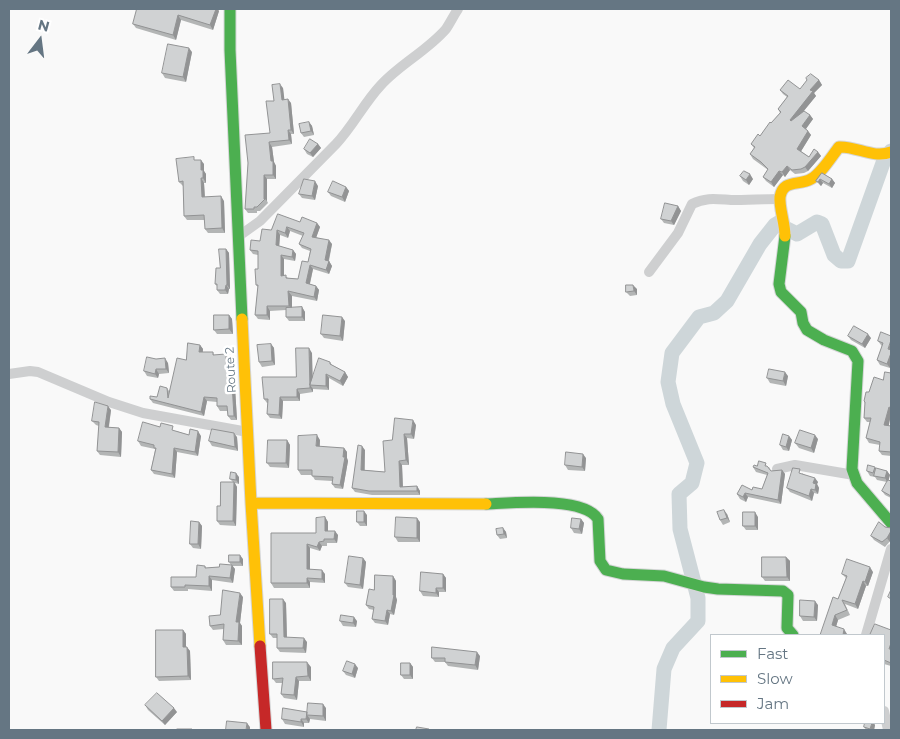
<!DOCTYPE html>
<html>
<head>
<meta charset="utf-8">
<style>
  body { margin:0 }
  #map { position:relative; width:900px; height:739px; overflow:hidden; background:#f9f9f9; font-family:Montserrat,sans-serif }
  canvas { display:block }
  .frame { position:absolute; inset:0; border:10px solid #657683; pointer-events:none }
  .legend { position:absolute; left:710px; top:634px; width:175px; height:90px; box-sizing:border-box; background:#fff; border:1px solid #c1c8cd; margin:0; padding:6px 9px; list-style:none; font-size:15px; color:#657683 }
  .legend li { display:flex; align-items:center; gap:10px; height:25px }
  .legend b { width:25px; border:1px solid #c1c8cd }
  .north { position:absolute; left:15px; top:15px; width:50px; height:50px; -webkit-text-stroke:4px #fff; paint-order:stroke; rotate:15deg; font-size:14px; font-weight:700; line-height:20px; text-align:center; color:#657683 }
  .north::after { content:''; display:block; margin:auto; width:18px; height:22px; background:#657683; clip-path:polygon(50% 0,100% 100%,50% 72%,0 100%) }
</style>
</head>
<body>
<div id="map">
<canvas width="900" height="739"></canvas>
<div class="frame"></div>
<ul class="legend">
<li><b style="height:6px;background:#4caf50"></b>Fast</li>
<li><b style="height:6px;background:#ffc107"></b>Slow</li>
<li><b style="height:6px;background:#c62828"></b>Jam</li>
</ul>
<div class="north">N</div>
</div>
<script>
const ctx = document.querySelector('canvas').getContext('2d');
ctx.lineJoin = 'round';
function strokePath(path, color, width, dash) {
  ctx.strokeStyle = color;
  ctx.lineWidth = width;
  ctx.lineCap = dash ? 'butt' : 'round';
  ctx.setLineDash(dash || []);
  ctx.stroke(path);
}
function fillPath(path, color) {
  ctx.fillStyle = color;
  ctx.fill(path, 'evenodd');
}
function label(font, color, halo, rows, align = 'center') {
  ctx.font = font + ' Montserrat,sans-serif';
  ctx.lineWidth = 5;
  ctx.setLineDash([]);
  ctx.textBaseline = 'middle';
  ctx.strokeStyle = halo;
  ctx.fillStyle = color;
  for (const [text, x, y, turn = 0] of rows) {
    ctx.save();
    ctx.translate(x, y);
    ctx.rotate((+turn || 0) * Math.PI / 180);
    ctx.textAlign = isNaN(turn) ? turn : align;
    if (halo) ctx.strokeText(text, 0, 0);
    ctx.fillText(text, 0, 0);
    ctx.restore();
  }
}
strokePath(new Path2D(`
  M659 730 664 669 673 648 698 621V598L680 529 679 494 692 483 697 463 673 404 668 382 672 353 699 317 714 313 727 301 760 244 775 225 780 222 783 227 797 234 817 222 822 224 834 255 841 261H848L883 163 891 151`), '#ced6d9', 15);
const fast = new Path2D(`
  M230 9V50L242 319
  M785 236 779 284 781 292 801 312 803 323 807 330 824 340 852 351 858 361 852 469 857 483 891 523
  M486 504C511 503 584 496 598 519L600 561 606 570 623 574 664 576 704 587 718 589 783 591 788 595 787 628 793 635`);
const slow = new Path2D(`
  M785 236C785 223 779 208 780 197 783 179 799 186 811 179 821 174 832 156 839 147 857 146 873 159 891 152
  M242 319 251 503 260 646
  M251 503 486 504`);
const jam = new Path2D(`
  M260 646 266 730`);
strokePath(fast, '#d5d6d7', 13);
strokePath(slow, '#d5d6d7', 13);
strokePath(jam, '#d5d6d7', 13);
strokePath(new Path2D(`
  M239 236 260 221 336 144C353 126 364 103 381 85 400 64 427 51 446 29 450 23 454 15 458 9
  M649 272 678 233 692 204C706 197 716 199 731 200 747 200 764 199 780 199
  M9 374 30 371 38 372 109 402 143 413 248 432
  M777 469 795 465 854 475
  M866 635 891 549
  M884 711 888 730`), '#cecfd0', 10);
strokePath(fast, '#4caf50', 11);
strokePath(slow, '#ffc107', 11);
strokePath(jam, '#c62828', 11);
fillPath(new Path2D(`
  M137 9 219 11 213 30 181 20 176 40 136 28 133 24Z
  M192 52 186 82 165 78 162 73Z
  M819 80 822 85 814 93 816 96 803 112 810 115 813 119 806 129 808 131 811 135 801 151 809 157 818 152 821 156 808 171 804 173 795 174 790 170 785 177 783 175 774 187 766 181 763 177 768 170 764 167 753 159 750 154 754 148 751 144 760 136 780 113 778 109 787 97 783 94 780 90 800 89Z
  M283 88 284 100 291 103 294 134H291L292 144 272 147 274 162 276 166V179H267V201L268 203 260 211H257V213H248L245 209 270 133 274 101Z
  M309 122 312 126 314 135 304 137 301 133Z
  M318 144 321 148 313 157 307 154 304 149Z
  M196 160 204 164V171L206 174V183H204L205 197 224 201 225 233H208L205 229V220H187L184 216 183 186 179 182Z
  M822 173 832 179 835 183 832 188 823 183 821 186 816 181Z
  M740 176 753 179 749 185 743 181Z
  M318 186 315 200 302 198 299 194Z
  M346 187 349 191 345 202 331 196 328 192Z
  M678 206 681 211 674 225 664 223 661 219Z
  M300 222 317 223 320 227 316 237 332 244 329 261 332 266 329 274 313 269 310 284 316 286 319 290 317 301 292 296V308L302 307 305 312V321H289L286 317V310L270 311V320L258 319 255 315 258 287 256 285 258 269V255L253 254 250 250 260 241 271 230ZM290 231 303 236 299 244 302 248 310 251 308 262 298 279 288 278 284 275V259L295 261 296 254 293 250 279 246 280 235 288 238Z
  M226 249 229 253 230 289H229L228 294H220L217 290V286L215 284 220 268Z
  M637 289V295L630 296 626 292Z
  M229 315 232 319 233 334H217L214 330Z
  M345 321 343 341 324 338 321 334Z
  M881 332 890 368 880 365 877 360 882 346 881 345 878 341Z
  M848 336 871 338 865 348 851 340Z
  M271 344 274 348 275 365 262 367 259 362Z
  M200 345 203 349V352H213L214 355 229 358V367L234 371 237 420H231L228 416 227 411H220L217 406V402L207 401 204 416 153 403 150 399 157 397 167 388 169 391 186 360Z
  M312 353V377L330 362 332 365 345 372 348 377 343 386 329 378V390L313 389V392L300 394V401H283L282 419 270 418 267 414 268 403H267L264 399 296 377Z
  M168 363 169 373 159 374 158 378 147 376 144 371Z
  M891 373V414L888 426H891V456L882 455 879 451 880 445 869 443 866 438 870 422H867L864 418 865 404 864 401 869 392 883 380Z
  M788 376 786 386 770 383 767 378Z
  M111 410 109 427 119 428 122 432 121 457 100 455 97 451 99 426 96 425 92 421Z
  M416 425 414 439 407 438 409 465H402L403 487 417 486 420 491V495H372L355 492 352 488 365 450V470L385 472 392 440Z
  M176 431 189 435 201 436 198 456 177 452 175 478 154 474 151 470 155 450V449L141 446 138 441Z
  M789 436 792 440 789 451 783 450 780 445Z
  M237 437 238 451 212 446 209 441Z
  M818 439 814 453 799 448 795 443Z
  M287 440 290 445 289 468 270 467 267 463Z
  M320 440V447L344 448 347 452V458L348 461 343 489 335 488 332 484V481L315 480 312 475H301L298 470Z
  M586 458 585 471 568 470 565 465Z
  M753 467H769L771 471 782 470 785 474 781 504 748 497 746 502 740 499 737 494 752 490 762 489 767 475 756 472Z
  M875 467 876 469 887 471 890 475 888 480 891 481V498L885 495 882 491 887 482 877 480 875 477 870 476 867 471Z
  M803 473V474L818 482 817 484 819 488 818 494 814 493 812 501 790 492 787 488Z
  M239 477V484L235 483 237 487 236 526 220 525 217 521 220 506 233 482 230 479Z
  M727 514 730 522 723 525 720 520Z
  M367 515V526H360L357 522Z
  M325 517 328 522V531L338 535 337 543H327V546H322L320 551 310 548V569L325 574V583L310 582V588H274L271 583 316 533Z
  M758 517V530H746L743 526Z
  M581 519 584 523 582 534 574 533 571 528Z
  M199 522 202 526 201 549 193 548 190 544Z
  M420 522V542H398L395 537Z
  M885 527 891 528V540L885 547 874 540 871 536Z
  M503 528 506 532 507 538 500 539 497 535Z
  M786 557 790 561V581H765L762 577Z
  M363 558 366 562 363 589 348 587 345 583Z
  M243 559V566H232L235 569 233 583 212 580V591L188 589V591H174L171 587 196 577 205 566 206 568 219 567 231 565 229 562Z
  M873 572 868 586H866L858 609 845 604 850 615 838 620 836 627 847 634 820 635 838 599 846 578 842 574Z
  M443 574 446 578V592H439V597L423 596 420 591Z
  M393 576 396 581V597L397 600 394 615 390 614 388 625 375 623 372 619 374 610 369 609 366 605 374 590Z
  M243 597 240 623 242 626V645H226L223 640 224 629 213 630 210 626 220 615Z
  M286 603 287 638 307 642 306 653 280 652 277 648V638H273L270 634Z
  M818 605 817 621H803L800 616Z
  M340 621H357L356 627 343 626Z
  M183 630 186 634V647L190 651 191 680 159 681 156 677Z
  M891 630V666L884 664V635Z
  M480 656 478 670 448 666 445 662H435L432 658Z
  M410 663 413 667V679H404L401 675Z
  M311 667V681H299L297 700 284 698 281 694 282 683H276L273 679Z
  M358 668 355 678 346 675 343 671Z
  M145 705 177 712 165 725 148 710Z
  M326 708V721L310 719 309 723H304V727L285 724 282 719 307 712Z
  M875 725 874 730H866L864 727Z`), '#b3b5b5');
fillPath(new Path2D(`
  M216 9H218L219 11 213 30 210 25Z
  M178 15 181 20 176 40 173 35Z
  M189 48 192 52 186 82 183 77Z
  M819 80 822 85 814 93 816 96 793 124 790 120 810 90Z
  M280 84 283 88 285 104 282 100Z
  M288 99 291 103 294 134 291 130Z
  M810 115 813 119 805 130 802 126Z
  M309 122 312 126 314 135 311 131Z
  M288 130 291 134 292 144 289 140Z
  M808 131 811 135 800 153 797 149Z
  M269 142 272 147 274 162 276 166V179L273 175Z
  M318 144 321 148 313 157 310 153Z
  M818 152 821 156 808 171 805 167Z
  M201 160 204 164V171L206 174V183L203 178 201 170Z
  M787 166 790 170 785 177 782 172Z
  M779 171 783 175 774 187 771 182Z
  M750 174 753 179 749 185 746 180Z
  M264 175 267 179V201L265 199H264Z
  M201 178 204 183 205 201 202 197Z
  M820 179 823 183 821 186 818 182Z
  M832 179 835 183 832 188 829 184Z
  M315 181 318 186 315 200 312 196Z
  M346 187 349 191 345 202 342 197Z
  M221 196 224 201 225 233 222 228Z
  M678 206 681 211 674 225 671 221Z
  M317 223 320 227 315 241 312 237Z
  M287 227 290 231 288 238 285 233Z
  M277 230 280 235 279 249 276 245Z
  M329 240 332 244 328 263 329 261 332 266 329 274 326 270 325 260Z
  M226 249 229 253 230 289 227 285Z
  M293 250 296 254 295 261 292 257Z
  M281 255 284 259V280L281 276Z
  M310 265 313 269 309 287 306 283Z
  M226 285 229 289 228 294 225 290Z
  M633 285 637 289V295L634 291Z
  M316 286 319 290 317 301 314 297Z
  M288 291 292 296V310L289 306Z
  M267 306 270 311V320L267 315Z
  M302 307 305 312V321L302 317Z
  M229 315 232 319 233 334 229 329Z
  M342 317 345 321 343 341 340 336Z
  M868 334 871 338 865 348 862 344Z
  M891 340V366L890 368 887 364 888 349Z
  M271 344 274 348 275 365 272 361Z
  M200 345 203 349 202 356 199 352Z
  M309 348 312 353 313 385H310L313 389V392L310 388Z
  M226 354 229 358V371L226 367Z
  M165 358 168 363 169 373 166 369Z
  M231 367 234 371 237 420 234 416Z
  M156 369 159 374 158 378 155 374Z
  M345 372 348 377 343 386 340 381Z
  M785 372 788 376 786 386 783 381Z
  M326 374 329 378V390L326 386Z
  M297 389 300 394V401L297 397Z
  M204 397 207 401 204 416 201 412Z
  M280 397 283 401 282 419 279 415Z
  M108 406 111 410 108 431 105 427Z
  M889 407 891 410V414L888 430 884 425Z
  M413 420 416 425 414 439 411 434Z
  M119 428 122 432 121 457 118 452Z
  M198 431 201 436 198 456 195 452Z
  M234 433 237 437 238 451 235 447Z
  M404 434 407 438 409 465 406 460Z
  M317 435 320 440 319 451 316 446Z
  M815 435 818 439 814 453 811 448Z
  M789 436 792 440 789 451 786 447Z
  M287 440 290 445 289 468 286 463Z
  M362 446 365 450 364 474 361 470Z
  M174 448 177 452 175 478 172 474Z
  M344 448 347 452V458L348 461 343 489 340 485Z
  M583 454 586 458 585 471 582 467Z
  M399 461 402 465 403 491 400 487Z
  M782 470 785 474 781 504 778 500Z
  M887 471 890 475 888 483 885 478Z
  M236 473 239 477V484L236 480Z
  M815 478 818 482 817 484 819 488 818 494 815 490 813 483Z
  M234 482 237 487 236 526 233 521Z
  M417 486 420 491V495L417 491Z
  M811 489 814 493 812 501 809 496Z
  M745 493 748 497 746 502 743 497Z
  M724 510 727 514 730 522 727 518Z
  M364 511 367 515V526L364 522Z
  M755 512 758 517V530L755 526Z
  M325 517 328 522V535L325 531Z
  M417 518 420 522V542L417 538Z
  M581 519 584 523 582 534 579 529Z
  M199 522 202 526 201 549 198 544Z
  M503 528 506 532 507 538 504 534Z
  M335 531 338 535 337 543 334 539Z
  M891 531V540L890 542 887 538Z
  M319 542 322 546 320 551 317 547Z
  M307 544 310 548V573L307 569Z
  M240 555 243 559V566L240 562Z
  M786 557 790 561V581L787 577Z
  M363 558 366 562 363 589 360 585Z
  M232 565 235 569 233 583 230 578Z
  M870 567 873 572 868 586 865 582Z
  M322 570 325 574V583L322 579Z
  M443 574 446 578V592L443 588Z
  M209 576 212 580V591L209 586Z
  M393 576 396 581V597L397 600 394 615 391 611 393 595Z
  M307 578 310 582V588L307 583Z
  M863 581 866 586 858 609 855 604Z
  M436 588 439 592V597L436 593Z
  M240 593 243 597 240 623 242 626V645L238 641 236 622Z
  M283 599 286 603 287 642 284 637Z
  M815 601 818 605 817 621 814 617Z
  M387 610 390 614 388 625 385 621Z
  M835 615 838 620 835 630 832 625Z
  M354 617 357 621 356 627 353 623Z
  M844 629 847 634V635H843Z
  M183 630 186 634V651L183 647Z
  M304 638 307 642 306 653 303 648Z
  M187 647 190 651 191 680 188 676Z
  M477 652 480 656 478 670 475 665Z
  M307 662 311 667V681L308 676Z
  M410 663 413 667V679L410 675Z
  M355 664 358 668 355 678 352 674Z
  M296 677 299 681 297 700 294 695Z
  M323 704 326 708V721L323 716Z
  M174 708 177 712 165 725 162 721Z
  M307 712V715L310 719 309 723 306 719Z
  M301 719 304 723V727L301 722Z
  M247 723 250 727V730H246Z
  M872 723H874L875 725 874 730H871L870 729Z`), '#929394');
const building = new Path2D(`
  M137 9H216L210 25 178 15 173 35 133 24Z
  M168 44 189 48 183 77 162 73Z
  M811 74 819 80 810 90 813 91 790 120 791 121 804 111 810 115 802 126 808 131 797 149 809 157 814 149 818 152 805 167 801 169 792 170 787 166 782 172 779 171 771 182 763 177 768 169 761 162 750 154 755 147 751 144 758 134 760 136 770 122 771 123 781 112 778 109 788 96 780 90 788 80 800 89 807 80 806 78Z
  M280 84 282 100 288 99 291 130H288L289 140 269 142 271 161H273V175H264V199H265L257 207H254V209H245L248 163 245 135 270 133 266 101H274L272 85Z
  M309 122 311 131 301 133 299 124Z
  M310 139 318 144 310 153 304 149Z
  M194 157V160H201V170H203V178H201L202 197 221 196 222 228 205 229 204 215 184 216 183 181 179 182 176 159Z
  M744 171 750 174 746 180 740 176Z
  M822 173 832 179 829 184 820 179 818 182 816 181Z
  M304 179 315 181 312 196 299 194Z
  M333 181 346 187 342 197 328 192Z
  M665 203 678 206 671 221 661 219Z
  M278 214 300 222 302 217 317 223 312 237 329 240 325 260 329 261 326 270 310 265 306 283 316 286 314 297 288 291 289 306H267V315H255L258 285H256L255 269H258V251L250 250 251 240 260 241 262 229 271 230ZM287 227 304 233 299 244 311 249 308 262 302 261 298 279 286 278V275L281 276V255L292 257 293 250 276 245 277 230 285 233Z
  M219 249H226L227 285H226L225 290H217V284H215L216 268H220Z
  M626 285H633L634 291 626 292Z
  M302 307V317H286V308Z
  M214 315H229V329L214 330Z
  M323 315 342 317 340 336 321 334Z
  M854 326 868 334 862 344 848 336Z
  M881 332 891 336V340L888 349 891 350V353L887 364 877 360 883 343 878 341Z
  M188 343 200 345 199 352H213V355L226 354V367H231L234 416H228L227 406H217V398L204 397 201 412 150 399V396L157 397 160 386 167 388 168 398 177 358 186 360Z
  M271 344 272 361 259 362 257 345Z
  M296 348H309L310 388 297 389V397H280L279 415 267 414 268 399H264L262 377H296Z
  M147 357 156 359 165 358 166 369H156L155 374 144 371Z
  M319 358 330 362V364L345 372 340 381 326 374V386L310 385Z
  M769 369 785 372 783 381 767 378Z
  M885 372 891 373V408L889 407 884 425 891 426V452L879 451 880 442 866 438 871 418H864L865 402 864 401 866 392H869L874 377 883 380Z
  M95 402 108 406 105 427 119 428 118 452 97 451 99 422 92 421Z
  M395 418 413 420 411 434H404L406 460 399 461 400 487 417 486V491H369L352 488 358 445 362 446 361 470 385 472 383 441 392 440Z
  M143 422 160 427 161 423 173 426 172 430 189 435 190 429 198 431 195 452 174 448 172 474 151 470 156 448H154V445L138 441Z
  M212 429 234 433 235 447 209 441Z
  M800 430 815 435 811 448 795 443Z
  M783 434 789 436 786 447 780 445Z
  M317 435 316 446 344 448 343 457H345L340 485 332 484 333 477 312 476V470H298V436Z
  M268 440H287L286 463H267Z
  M566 452 583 454 582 467 565 465Z
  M759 461 766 463 765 466H767L771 471 782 470 778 500 745 493 743 497 737 494 742 485 752 490 753 487 762 489 768 473 753 467 754 465 757 466Z
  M868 465 875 467 873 473 867 471Z
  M793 468 800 469 799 473 815 478 813 483 816 484 815 490 811 489 809 496 787 488Z
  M876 468 887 471 885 478 874 476Z
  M231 472 236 473V480L230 479Z
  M888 480 891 481V496L882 491Z
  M221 482H234L233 521H217V506H220Z
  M724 510 727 518 720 520 717 512Z
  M357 511H364V522H357Z
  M743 512H755V526H743Z
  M325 517V531H335L334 539H324V541L319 542 317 547 307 544V569L322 570V579L307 578V583H271V533H316V518Z
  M396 517 417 518V538L395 537Z
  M572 518 581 519 579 529 571 528Z
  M191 521 199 522 198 544H190Z
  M879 522 885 527 891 528V531L887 538 882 542 871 536Z
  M503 528 504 534 497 535 496 529Z
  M229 555H240V562H229Z
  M349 556 363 558 360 585 345 583Z
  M762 557H786L787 577H762Z
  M847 559 870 567 865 582 863 581 855 604 842 600 847 610 835 615 832 625 844 629 843 635H820L833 597 838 599 847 576 842 574Z
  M220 564 232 565 230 578 209 576V586L185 585V587H171V577H196L197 565 205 566V568L219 567Z
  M421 572 443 574V588H436V593L420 591Z
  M375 575 393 576V595H394L391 611 387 610 385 621 372 619 374 607 366 605 369 589 374 590Z
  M223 590 240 593 236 622H239L238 641 223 640 224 624 210 626 209 616 220 615Z
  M891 590V599L888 597Z
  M270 599H283L284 637 304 638 303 648H277V634H270Z
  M800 600 815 601 814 617 800 616Z
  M341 615 354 617 353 623 340 621Z
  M875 624 891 630V643L889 649H891V663L884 660V635H870Z
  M156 630H183V647H187L188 676 156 677Z
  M432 647 477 652 475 665 445 662V658H432Z
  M347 661 355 664 352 674 343 671Z
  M273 662H307L308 676 296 677 294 695 281 694 283 678 273 679Z
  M401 663H410V675H401Z
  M157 693 174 708 162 721 145 705Z
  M308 703 323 704V716L307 715Z
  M283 708 307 712 306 719H301V722L282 719Z
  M227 721 247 723 246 730H226Z
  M865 723H872L870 729 864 727Z
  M417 727 429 729V730H416Z
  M177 729H192V730H177Z`);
fillPath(building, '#d0d2d3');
strokePath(building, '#929394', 1);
label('12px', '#657683', '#fff', [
  ["Route 2",231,370,-93]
]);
</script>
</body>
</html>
